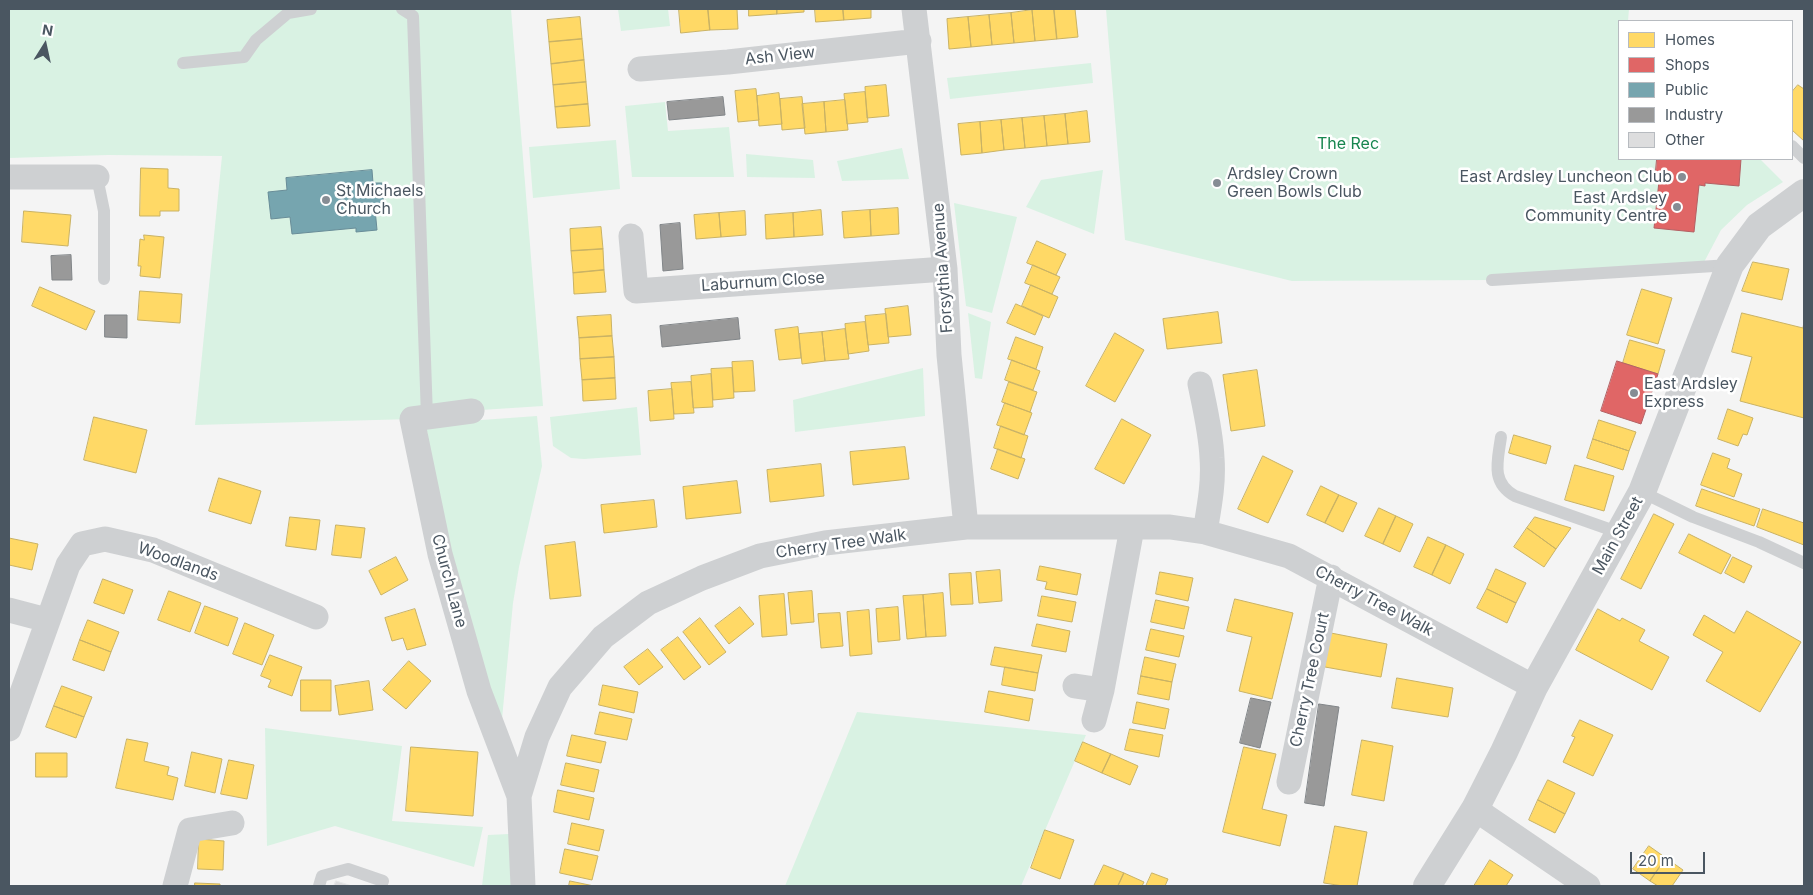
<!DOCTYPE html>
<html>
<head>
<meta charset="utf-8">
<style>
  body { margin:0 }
  #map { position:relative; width:1813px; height:895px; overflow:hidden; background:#f4f4f4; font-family:Inter,sans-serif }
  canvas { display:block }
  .frame { position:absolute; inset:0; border:10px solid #4a5661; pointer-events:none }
  .legend { position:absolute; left:1618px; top:20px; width:175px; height:140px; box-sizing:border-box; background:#fff; border:1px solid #b7bbc0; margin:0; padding:6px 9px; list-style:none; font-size:15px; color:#4a5661 }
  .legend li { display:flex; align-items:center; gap:10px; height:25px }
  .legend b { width:25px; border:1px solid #b7bbc0 }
  .north { position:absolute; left:20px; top:20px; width:50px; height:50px; -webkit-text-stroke:4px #fff; paint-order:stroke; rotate:10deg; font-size:14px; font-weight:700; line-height:20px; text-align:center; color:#4a5661 }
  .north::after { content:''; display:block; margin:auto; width:18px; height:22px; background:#4a5661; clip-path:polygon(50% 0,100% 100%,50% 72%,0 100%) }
  .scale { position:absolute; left:1630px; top:852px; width:75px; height:22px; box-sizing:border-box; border:2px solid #4a5661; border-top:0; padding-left:6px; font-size:15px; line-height:18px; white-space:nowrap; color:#4a5661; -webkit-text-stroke:4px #fff; paint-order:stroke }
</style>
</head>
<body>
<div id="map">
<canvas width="1813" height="895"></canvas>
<div class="frame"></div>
<ul class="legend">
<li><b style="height:14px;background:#ffd966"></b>Homes</li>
<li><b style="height:14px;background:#e06666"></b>Shops</li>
<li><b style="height:14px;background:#76a5af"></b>Public</li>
<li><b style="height:14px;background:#999"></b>Industry</li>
<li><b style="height:14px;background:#ddddde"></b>Other</li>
</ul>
<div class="north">N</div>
<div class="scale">20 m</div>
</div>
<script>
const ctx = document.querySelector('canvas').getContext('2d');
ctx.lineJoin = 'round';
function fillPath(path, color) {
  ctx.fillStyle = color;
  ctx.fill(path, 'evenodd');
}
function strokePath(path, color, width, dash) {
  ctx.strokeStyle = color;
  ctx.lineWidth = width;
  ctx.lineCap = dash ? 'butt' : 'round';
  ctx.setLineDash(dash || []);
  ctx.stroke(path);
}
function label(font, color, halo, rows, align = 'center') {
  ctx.font = font + ' Inter,sans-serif';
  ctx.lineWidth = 5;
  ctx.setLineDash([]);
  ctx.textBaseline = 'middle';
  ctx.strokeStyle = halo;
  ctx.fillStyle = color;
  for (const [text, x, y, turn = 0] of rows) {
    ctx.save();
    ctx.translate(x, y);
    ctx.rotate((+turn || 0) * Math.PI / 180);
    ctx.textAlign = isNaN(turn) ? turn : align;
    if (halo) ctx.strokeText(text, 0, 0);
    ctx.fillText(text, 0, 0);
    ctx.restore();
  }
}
fillPath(new Path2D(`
  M9 9H511L543 406 481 410 412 419 195 425 222 156 108 155 9 158Z
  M618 9H668L670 26 621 31Z
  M1106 9H1629L1628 21H1619V159H1760L1783 182 1747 205 1721 230 1702 266 1492 280 1292 281 1125 240Z
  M1091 63 1093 83 950 99 947 78Z
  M665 102 668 131 729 127 734 177H632L625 106Z
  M616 140 620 189 533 198 529 147Z
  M902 148 909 179 842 181 837 161Z
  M746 154 813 160 815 178 747 177Z
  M1103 170 1094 234 1026 207 1041 180Z
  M954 203 1017 217 992 313 966 306Z
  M968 313 991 322 982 379 975 378Z
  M923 368 925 416 795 432 793 400Z
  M637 407 641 455 584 459 571 458 553 446 550 417Z
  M537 416 542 466 519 567 513 603 502 719 492 712 436 496 426 424Z
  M857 712 1086 735 1021 886H785Z
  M265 728 402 746 392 821 483 827 474 867 335 826 267 846Z
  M509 834 512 886H482L488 835Z`), '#d9f2e3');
const homes = new Path2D(`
  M679 9H708L710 30 681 33Z
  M708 9H737L738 29 710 30Z
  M749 9H777V14L749 16Z
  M777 9H804V12L777 14Z
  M815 9H843L844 20 816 22Z
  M843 9H871V18L844 20Z
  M1054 9H1075L1078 37 1057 39Z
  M1054 9 1057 39 1035 41 1032 10Z
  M1032 10 1035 41 1014 43 1011 13Z
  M1011 13 1014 43 992 45 989 15Z
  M989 15 992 45 971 47 968 17Z
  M580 17 582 39 549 42 547 20Z
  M968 17 971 47 949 49 947 19Z
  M582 39 584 60 551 64 549 42Z
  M584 60 586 82 553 85 551 64Z
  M586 82 588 104 555 107 553 85Z
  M886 85 889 116 867 118 865 87Z
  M1798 85 1804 89V141L1792 130V92Z
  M756 89 759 120 738 122 735 91Z
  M865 92 868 122 847 124 844 94Z
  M779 93 782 124 759 126 757 96Z
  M802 97 805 128 782 130 780 99Z
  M845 100 848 130 826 132 824 102Z
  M824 102 826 132 805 134 802 104Z
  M588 104 590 126 557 128 555 107Z
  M1087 111 1090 142 1068 144 1065 114Z
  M1065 114 1068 144 1047 146 1044 116Z
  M1044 116 1047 146 1025 148 1022 118Z
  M1022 118 1025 148 1004 150 1001 120Z
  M1001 120 1004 150 982 153 980 122Z
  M980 122 982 153 961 155 958 124Z
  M141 168 168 169V188L179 189V211H160V216H140Z
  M898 208 899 234 871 236 870 210Z
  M821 210 823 235 794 237 793 213Z
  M870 210 871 236 844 238 842 212Z
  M24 211 71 215 68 246 22 242Z
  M745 211 746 235 721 237 719 213Z
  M719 213 721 237 696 239 694 215Z
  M793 213 794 237 766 239 765 215Z
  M601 227 603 249 571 251 570 229Z
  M144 235 164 237 160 278 140 276 141 266H138L140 239 144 240Z
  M1037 241 1066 254 1056 275 1027 263Z
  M603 249 604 270 573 273 571 251Z
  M1753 262 1789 269 1782 300 1742 291Z
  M1033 265 1060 277 1052 294 1025 283Z
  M604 270 606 292 574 294 573 273Z
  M1031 285 1058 297 1049 318 1022 306Z
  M40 287 95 311 86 330 32 306Z
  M1642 289 1672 298 1658 344 1627 335Z
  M140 291 182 294 180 323 138 320Z
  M1016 304 1043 316 1035 335 1007 323Z
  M908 306 911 335 888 337 885 309Z
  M1218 312 1222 343 1167 349 1163 319Z
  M1742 313 1803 328 1804 322V418L1740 401 1752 357 1732 352Z
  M886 314 889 343 868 345 865 316Z
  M611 315 612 336 579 338 577 317Z
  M865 322 869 351 848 354 845 324Z
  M798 327 801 358 779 360 775 330Z
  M845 329 849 359 825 361 822 332Z
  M822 332 825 361 802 364 799 334Z
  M1115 333 1144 350 1115 402 1086 386Z
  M612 336 614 357 580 359 579 338Z
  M1016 337 1043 347 1036 369 1008 359Z
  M1630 340 1665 350 1658 374 1623 363Z
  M614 357 615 378 582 380 580 359Z
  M1012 360 1040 371 1033 390 1005 380Z
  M753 361 755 391 734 392 732 362Z
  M732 368 734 398 713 400 711 369Z
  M1257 370 1265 426 1231 431 1223 375Z
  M711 374 713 407 693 408 691 376Z
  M615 378 616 399 583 401 582 380Z
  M691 382 694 413 674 414 671 383Z
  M1009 382 1037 392 1030 412 1002 402Z
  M672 389 674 419 650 421 648 391Z
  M1005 403 1032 413 1024 435 997 425Z
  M1728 409 1753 418 1747 435 1743 434 1738 446 1718 439Z
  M94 417 147 430 136 473 84 460Z
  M1122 419 1151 435 1124 484 1095 469Z
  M1599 420 1636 432 1629 451 1593 439Z
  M1001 426 1028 436 1021 458 994 448Z
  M1514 435 1551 446 1546 464 1509 453Z
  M1593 439 1629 451 1623 470 1587 458Z
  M905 447 909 479 853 485 850 452Z
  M998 449 1025 459 1018 479 991 469Z
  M1713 453 1730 459 1727 468 1742 474 1734 497 1701 485Z
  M1263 456 1293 471 1268 523 1238 509Z
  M821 464 824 496 770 502 767 470Z
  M1575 465 1614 476 1604 511 1565 500Z
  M219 478 261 491 251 524 209 511Z
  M737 481 741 513 686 519 683 487Z
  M1321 486 1339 495 1325 523 1307 515Z
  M1702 489 1760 509 1754 526 1696 506Z
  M1339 495 1357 503 1343 532 1325 523Z
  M654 500 657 527 604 533 601 505Z
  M1379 508 1396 516 1383 544 1365 536Z
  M1763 509 1804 523V545L1757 527Z
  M1654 514 1674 524 1641 589 1621 579Z
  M1396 516 1413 524 1400 552 1383 544Z
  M290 517 320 520 316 550 286 546Z
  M1535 517 1571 528 1556 549 1527 528Z
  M336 525 365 528 361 558 332 555Z
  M1527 528 1556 549 1544 567 1514 547Z
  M1689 534 1731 555 1721 574 1679 553Z
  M1428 537 1446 545 1432 575 1414 567Z
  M9 538 38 544 32 570 9 565Z
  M575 542 581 596 550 599 545 546Z
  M1446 545 1464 554 1450 584 1432 575Z
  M396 557 408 580 381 595 369 571Z
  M1733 557 1752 566 1744 583 1725 573Z
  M1040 566 1081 574 1077 595 1045 589 1047 582 1037 580Z
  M1496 569 1526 583 1516 603 1487 589Z
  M1000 570 1002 601 979 603 976 572Z
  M1160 572 1193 578 1188 601 1156 594Z
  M971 573 973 604 951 605 949 574Z
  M103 579 133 590 124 614 94 603Z
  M1487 589 1516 603 1507 623 1477 608Z
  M169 591 201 603 190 632 158 620Z
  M812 591 814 622 791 624 788 593Z
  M943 593 946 636 926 637 923 595Z
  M784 594 787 635 762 637 759 596Z
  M923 595 926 637 907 639 903 596Z
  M1042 596 1076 602 1072 622 1038 616Z
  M1235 599 1293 613 1272 699 1239 691 1252 637 1227 631Z
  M1156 600 1189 607 1184 629 1151 622Z
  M205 606 238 618 228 646 195 633Z
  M740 607 754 624 729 644 715 626Z
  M898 607 900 640 878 642 876 609Z
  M415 609 426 645 407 650 403 638 392 641 385 618Z
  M1598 609 1620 621 1622 618 1645 630 1639 641 1669 657 1652 690 1576 650Z
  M869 610 872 654 850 656 847 612Z
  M1747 611 1801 642 1760 712 1706 681 1723 652 1693 635 1704 615 1734 633Z
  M840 613 843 646 821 648 818 614Z
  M700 618 726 652 709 665 683 632Z
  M88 620 119 632 111 652 80 640Z
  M245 623 274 635 262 665 233 654Z
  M1037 624 1070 631 1066 652 1032 646Z
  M1151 629 1184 636 1179 657 1146 650Z
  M1331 633 1387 644 1381 677 1325 667Z
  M678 637 701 667 684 680 661 650Z
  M80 640 111 652 104 671 73 660Z
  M995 647 1042 655 1038 673 991 665Z
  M648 649 663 667 639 685 624 667Z
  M270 655 302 667 292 696 268 687 271 680 261 676Z
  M1145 657 1176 664 1172 682 1141 676Z
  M409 661 431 681 406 709 383 690Z
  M1005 667 1038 673 1035 691 1002 685Z
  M1141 676 1172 682 1169 700 1138 694Z
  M1397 678 1453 688 1448 717 1392 708Z
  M301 680H331V711H301Z
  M369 681 373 710 339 715 335 686Z
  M603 685 638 692 634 713 599 705Z
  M62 686 92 697 84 717 54 706Z
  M989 691 1033 699 1029 721 985 712Z
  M1137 702 1169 709 1165 729 1133 723Z
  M54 706 84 717 76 738 46 727Z
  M600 712 632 719 627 740 595 734Z
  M1580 720 1613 735 1593 776 1563 762 1575 737 1572 736Z
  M1130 729 1163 735 1159 757 1125 750Z
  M572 735 606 742 601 763 567 756Z
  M127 739 148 743 144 761 169 767 167 775 178 778 173 800 116 788Z
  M1362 740 1393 746 1384 801 1352 795Z
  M1083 742 1111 754 1102 773 1075 761Z
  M411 747 478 752 473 816 406 811Z
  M1244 747 1276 754 1262 809 1287 815 1280 846 1223 832Z
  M192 752 222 759 215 793 185 786Z
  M36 753H67V777H36Z
  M1111 754 1138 766 1130 785 1102 773Z
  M229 760 254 765 247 799 221 794Z
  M566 763 599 770 594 792 561 785Z
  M1548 780 1575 793 1565 814 1538 800Z
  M558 790 594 798 589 820 554 812Z
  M1538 800 1565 814 1555 833 1529 820Z
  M572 823 604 830 599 851 568 844Z
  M1335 826 1367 832 1357 886H1343L1324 883Z
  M1045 830 1074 840 1060 879 1031 868Z
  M199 839 224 841 223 870 198 869Z
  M1649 846 1666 858 1650 881 1633 869Z
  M565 849 598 856 592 880 560 873Z
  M1666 858 1683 870 1672 886H1658L1650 881Z
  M1490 860 1513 875 1506 886H1474Z
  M1104 865 1124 873 1118 886H1094Z
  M1124 873 1144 882 1142 886H1118Z
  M1152 873 1168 879 1165 886H1146Z
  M570 881 594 886H569Z
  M195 883 220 884V886H195Z`);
fillPath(homes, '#ffd966');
strokePath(homes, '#c9b264', 1);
const shops = new Path2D(`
  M1657 159H1741L1739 186 1705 183V186L1699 185 1694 232 1654 228 1659 181H1655Z
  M1617 361 1658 374 1641 424 1601 411Z`);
fillPath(shops, '#e06666');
strokePath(shops, '#b36164', 1);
const public = new Path2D(`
  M372 170 373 183H382L384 208 375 209 377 230 356 232V228L292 234 290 217 271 219 268 192 287 190 286 178Z`);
fillPath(public, '#76a5af');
strokePath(public, '#698d98', 1);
const industry = new Path2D(`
  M723 97 725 115 669 120 667 102Z
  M680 223 683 269 663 271 660 225Z
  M71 255 72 280H52L51 256Z
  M105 315H127V338L105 337Z
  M738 318 740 339 662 347 660 326Z
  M1251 698 1271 702 1260 748 1240 743Z
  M1319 704 1339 707 1324 806 1305 803Z`);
fillPath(industry, '#999');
strokePath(industry, '#818588', 1);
const building = new Path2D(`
  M336 881 352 886H334Z`);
fillPath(building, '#ddddde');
strokePath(building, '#e5e6e7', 1);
strokePath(new Path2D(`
  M402 9 413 16 427 417
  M183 63 244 57 256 40 288 13 311 9
  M1792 146 1804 158
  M97 177 104 211V279
  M1492 280 1730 265
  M1501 437C1498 460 1490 482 1515 496L1620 533
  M1642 492 1693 517 1759 542 1804 563
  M319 886 322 876 348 869 383 881 381 886`), '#ced0d2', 12);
strokePath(new Path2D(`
  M914 9 945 269 949 355 966 527
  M640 69 728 62 919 41
  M9 177H97
  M631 236 636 291 945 269
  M1200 384C1205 408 1211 433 1212 458 1214 483 1209 508 1205 532
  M472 411 412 419 440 554 479 691 519 796
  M9 610 47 620
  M1075 686 1102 690
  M1094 720 1102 690 1132 528
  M9 729 68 565 82 544 105 539 153 550 316 617
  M1289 782 1331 577
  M1475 809 1588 886
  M175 886 190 830 232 823
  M523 886 519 796 537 737 560 687 603 637 648 603 702 578 760 556 825 543 966 527H1170L1205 532 1289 556 1534 687`), '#ced0d2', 25);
strokePath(new Path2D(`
  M1427 886 1475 809 1504 752 1534 687 1642 492 1730 265 1759 226 1804 193`), '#ced0d2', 28);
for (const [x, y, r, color] of [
  [1682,177,5,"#868d94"],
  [1217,183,5,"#868d94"],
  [326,200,5,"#868d94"],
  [1677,207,5,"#868d94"],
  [1634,393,5,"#868d94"]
]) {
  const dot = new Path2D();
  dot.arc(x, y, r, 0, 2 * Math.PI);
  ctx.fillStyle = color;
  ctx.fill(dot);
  strokePath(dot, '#fff', 2);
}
label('16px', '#4a5661', '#fff', [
  ["Ash View",780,56,-6],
  ["Forsythia Avenue",943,268,-94],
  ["Laburnum Close",763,282,-4],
  ["Main Street",1618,536,-61],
  ["Cherry Tree Walk",841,544,-8],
  ["Woodlands",178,562,20],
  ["Church Lane",449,581,75],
  ["Cherry Tree Walk",1374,601,28],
  ["Cherry Tree Court",1310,680,-78]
]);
label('16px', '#17864f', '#fff', [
  ["The Rec",1348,144]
]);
label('16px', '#4a5661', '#fff', [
  ["Ardsley Crown",1227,174],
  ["Green Bowls Club",1227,192],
  ["East Ardsley Luncheon Club",1672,177,"right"],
  ["St Michaels",336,191],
  ["Church",336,209],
  ["East Ardsley",1667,198,"right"],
  ["Community Centre",1667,216,"right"],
  ["East Ardsley",1644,384],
  ["Express",1644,402]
], 'left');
</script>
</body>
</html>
